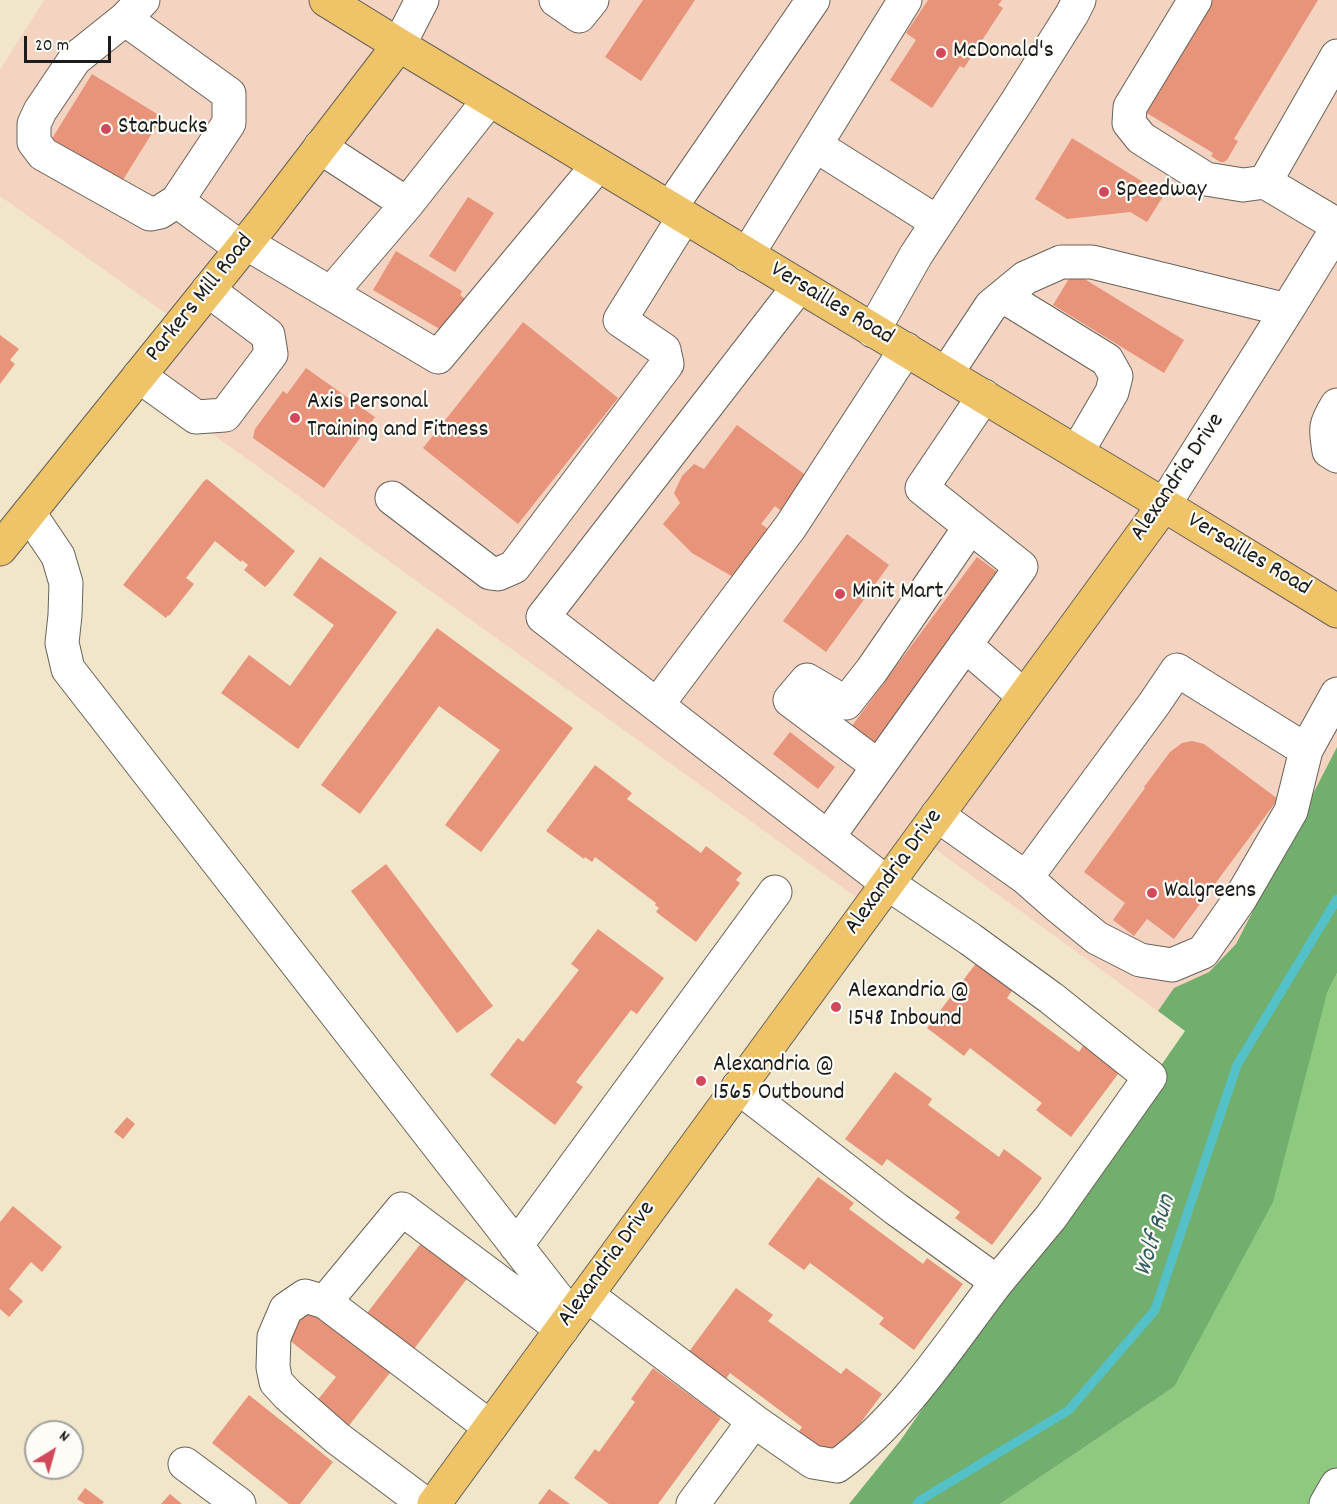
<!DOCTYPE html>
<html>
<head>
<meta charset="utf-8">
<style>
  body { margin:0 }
  #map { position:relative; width:1337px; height:1504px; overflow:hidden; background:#f1e5ca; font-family:Dekko,sans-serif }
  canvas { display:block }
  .north { position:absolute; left:24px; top:1420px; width:60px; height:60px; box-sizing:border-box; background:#fdfcf7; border:2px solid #a3a29f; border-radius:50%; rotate:37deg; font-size:16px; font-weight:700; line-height:24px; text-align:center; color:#1c1c1c }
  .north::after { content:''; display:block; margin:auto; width:21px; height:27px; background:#d1495b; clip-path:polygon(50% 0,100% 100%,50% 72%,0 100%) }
  .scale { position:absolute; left:24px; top:36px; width:87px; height:27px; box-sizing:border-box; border:3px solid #1c1c1c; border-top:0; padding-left:8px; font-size:18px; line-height:21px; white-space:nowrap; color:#1c1c1c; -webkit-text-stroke:4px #fdfcf7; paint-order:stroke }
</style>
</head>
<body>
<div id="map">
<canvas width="1337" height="1504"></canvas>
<div class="north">N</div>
<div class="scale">20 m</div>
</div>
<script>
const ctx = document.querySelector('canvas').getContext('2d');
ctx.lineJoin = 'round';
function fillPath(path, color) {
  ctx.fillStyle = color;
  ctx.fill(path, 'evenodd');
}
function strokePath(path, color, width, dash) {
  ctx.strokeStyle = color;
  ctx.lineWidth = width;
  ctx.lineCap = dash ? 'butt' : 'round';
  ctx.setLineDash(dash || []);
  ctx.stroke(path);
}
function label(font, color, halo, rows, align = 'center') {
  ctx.font = font + ' Dekko,sans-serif';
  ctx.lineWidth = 4.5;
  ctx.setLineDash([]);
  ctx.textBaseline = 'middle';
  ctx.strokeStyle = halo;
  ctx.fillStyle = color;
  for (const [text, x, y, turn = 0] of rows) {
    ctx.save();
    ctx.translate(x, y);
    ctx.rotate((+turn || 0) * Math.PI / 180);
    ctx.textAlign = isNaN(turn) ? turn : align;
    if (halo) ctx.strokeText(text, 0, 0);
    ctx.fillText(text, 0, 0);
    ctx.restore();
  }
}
fillPath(new Path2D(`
  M44 0H1337V747L1236 944 1209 972 1174 989 1158 1011 920 838 870 907 136 379 181 324 0 196V70Z`), '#f5d3c1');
fillPath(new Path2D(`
  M1337 973V1485L1326 1504H1000L1174 1387 1327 993Z`), '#8dca80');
fillPath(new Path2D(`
  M1337 747V973L1327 993 1273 1202 1174 1387 1000 1504H849L900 1441 1185 1031 1158 1011 1174 988 1209 972 1236 944Z`), '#72ae6e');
strokePath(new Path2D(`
  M917 1504 919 1501 1069 1410 1155 1310 1237 1065 1337 899`), '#53c1c7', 9);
fillPath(new Path2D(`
  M643 0H695L641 81 605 57Z
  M928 0H1002L998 5 1003 8 964 68 960 66 932 108 890 80 916 40 906 33Z
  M1212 0H1318L1234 139 1238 141 1227 160 1224 162H1220L1211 156 1213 153 1145 112Z
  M92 74 162 117 118 188 48 145Z
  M1072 138 1164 195 1147 222 1130 212 1067 219 1035 199Z
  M468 197 494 213 455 272 429 256Z
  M396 251 462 291 460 295 468 301 448 334 373 290Z
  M1073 272 1184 340 1164 373 1053 305Z
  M523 322 618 398 518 524 423 448Z
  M0 335 19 349 10 360 15 364 0 384Z
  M306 368 375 417 324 488 253 438 255 429 283 391 287 394Z
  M737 425 807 476 781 511 775 506 761 524 771 531 733 577 692 553 663 524 680 503 674 493 682 476 694 464 704 469Z
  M207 479 295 551 270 582 265 587 244 570 248 565 242 560 241 562 215 541 186 578 194 584 169 616 168 615 166 618 123 585 204 481Z
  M847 534 889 565 826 652 783 621Z
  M320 557 397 612 298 749 221 693 249 655 290 686 334 625 293 595Z
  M977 557 1004 577 873 754 846 734Z
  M437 628 573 728 481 852 445 825 500 750 439 706 360 814 321 785Z
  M790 732 835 767 818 789 773 754Z
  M1192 741 1204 744 1278 799 1174 939 1147 919 1134 936 1113 920 1125 903 1084 872 1145 788 1144 787 1170 752 1182 743Z
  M595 765 632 793 627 799 701 853 706 846 742 873 736 880 740 883 696 942 656 912 659 908 655 905 656 903 595 857 592 862 585 857 584 859 546 831Z
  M386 864 493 1006 457 1033 351 891Z
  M598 929 664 978 637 1014 631 1010 576 1082 583 1087 555 1125 490 1075 518 1038 523 1042 579 970 571 964Z
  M977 962 1013 989 1007 998 1079 1052 1085 1043 1121 1070 1071 1137 1036 1110 1042 1103 970 1048 964 1056 927 1028Z
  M895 1072 932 1099 928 1105 999 1157 1004 1149 1042 1178 992 1245 955 1218 960 1212 887 1159 882 1166 845 1139Z
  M127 1117 135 1124 123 1139 114 1132Z
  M818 1177 854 1203 849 1209 923 1264 927 1258 963 1284 914 1350 879 1324 884 1318 810 1263 804 1270 768 1244Z
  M13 1206 62 1247 42 1272 31 1262 9 1289 23 1301 9 1317 0 1309V1222Z
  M429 1233 475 1268 411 1353 364 1317Z
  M736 1288 773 1315 768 1321 841 1374 846 1368 882 1394 833 1460 798 1433 802 1427 730 1373 725 1380 688 1353Z
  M305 1299 393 1369 344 1432 312 1407 336 1377 279 1332Z
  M653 1368 721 1418 658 1504H609L574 1478 595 1449 599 1452 635 1402 631 1399Z
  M249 1395 333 1462 300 1504H289L212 1443Z
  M85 1488 104 1502 102 1504H85L77 1499Z
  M549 1489 570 1504H538Z
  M170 1494 182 1504H161Z`), '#e7947a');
const minor = new Path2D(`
  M556 0 579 16 592 0
  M1195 0 1130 107 1129 123 1141 138 1206 179 1243 185 1265 182 1337 225
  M125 19 229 94V123L177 201 160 212 150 214 43 154 34 142V124L40 111 75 59 125 19 143 0
  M399 45 422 0
  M815 145 937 222
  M320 147 407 204 489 100
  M1265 182 1337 56
  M177 201 241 248
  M670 208 813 0
  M246 243 438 357 598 165
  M747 255 905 0
  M799 286 543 617 887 883 970 939 1051 998 1150 1077 1051 1217 997 1282
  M331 293 407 204
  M1003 296 1107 360 1116 376 1112 392 1077 452
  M873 331 916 255 1016 103 1072 14 1079 0
  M946 374 991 306 1025 278 1061 262H1092L1287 310
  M139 376 196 417 225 415 271 354 268 335 208 290
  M1337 405C1325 424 1325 428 1329 451L1337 456
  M392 498 490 573 498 574 514 567 667 364 664 350 620 320 684 217
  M1164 505 1287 310 1337 229
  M29 513 58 556 66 583 65 615 62 643 68 669 571 1316
  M965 645 1024 696
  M657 705 791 526 906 349
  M878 766 790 700 807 680 846 703 872 670 970 527
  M937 815 1026 878 1154 704 1177 670 1306 750 1337 694
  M828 837 1021 567 922 488 984 396
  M1026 878 1059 907 1097 938 1140 960 1172 965 1203 952 1240 899 1291 811 1306 750
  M738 1087 896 1209 997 1282C948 1346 903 1418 837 1466L813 1462 754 1421
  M516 1246 775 892
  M587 1295 754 1421 693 1504
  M325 1302 402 1209 562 1329
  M185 1464 239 1504
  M425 1504 337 1438 288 1395 276 1382 273 1367 274 1337 286 1309 305 1296 325 1302 490 1427
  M1326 1504 1337 1485`);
const major = new Path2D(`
  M326 0 399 45 1164 505 1337 611
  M0 549 263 222 399 45
  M434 1504 1164 505`);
strokePath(minor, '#676259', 35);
strokePath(major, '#676259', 35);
strokePath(minor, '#fff', 33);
strokePath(major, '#efc469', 33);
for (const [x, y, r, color] of [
  [941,53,6,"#d1495b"],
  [106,129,6,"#d1495b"],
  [1104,192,6,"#d1495b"],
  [295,418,6,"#d1495b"],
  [840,594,6,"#d1495b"],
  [1152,893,6,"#d1495b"],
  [836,1007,6,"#d1495b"],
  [701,1081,6,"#d1495b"]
]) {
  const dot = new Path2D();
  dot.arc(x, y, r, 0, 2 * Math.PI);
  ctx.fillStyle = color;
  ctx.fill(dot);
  strokePath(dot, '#fdfcf7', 2);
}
label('24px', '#1c1c1c', '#fdfcf7', [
  ["McDonald's",953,53],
  ["Starbucks",118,129],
  ["Speedway",1116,192],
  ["Axis Personal",307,404],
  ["Training and Fitness",307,432],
  ["Minit Mart",852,594],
  ["Walgreens",1164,893],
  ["Alexandria @",848,993],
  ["1548 Inbound",848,1021],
  ["Alexandria @",713,1067],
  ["1565 Outbound",713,1095]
], 'left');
label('24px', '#1c1c1c', '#fdfcf7', [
  ["Parkers Mill Road",201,299,-51],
  ["Versailles Road",831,305,31],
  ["Alexandria Drive",1179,478,-56],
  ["Versailles Road",1248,556,31],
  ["Alexandria Drive",895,873,-54],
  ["Alexandria Drive",608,1265,-54]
]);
label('italic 26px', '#325e60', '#fdfcf7', [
  ["Wolf Run",1157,1236,-72]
]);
</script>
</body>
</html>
